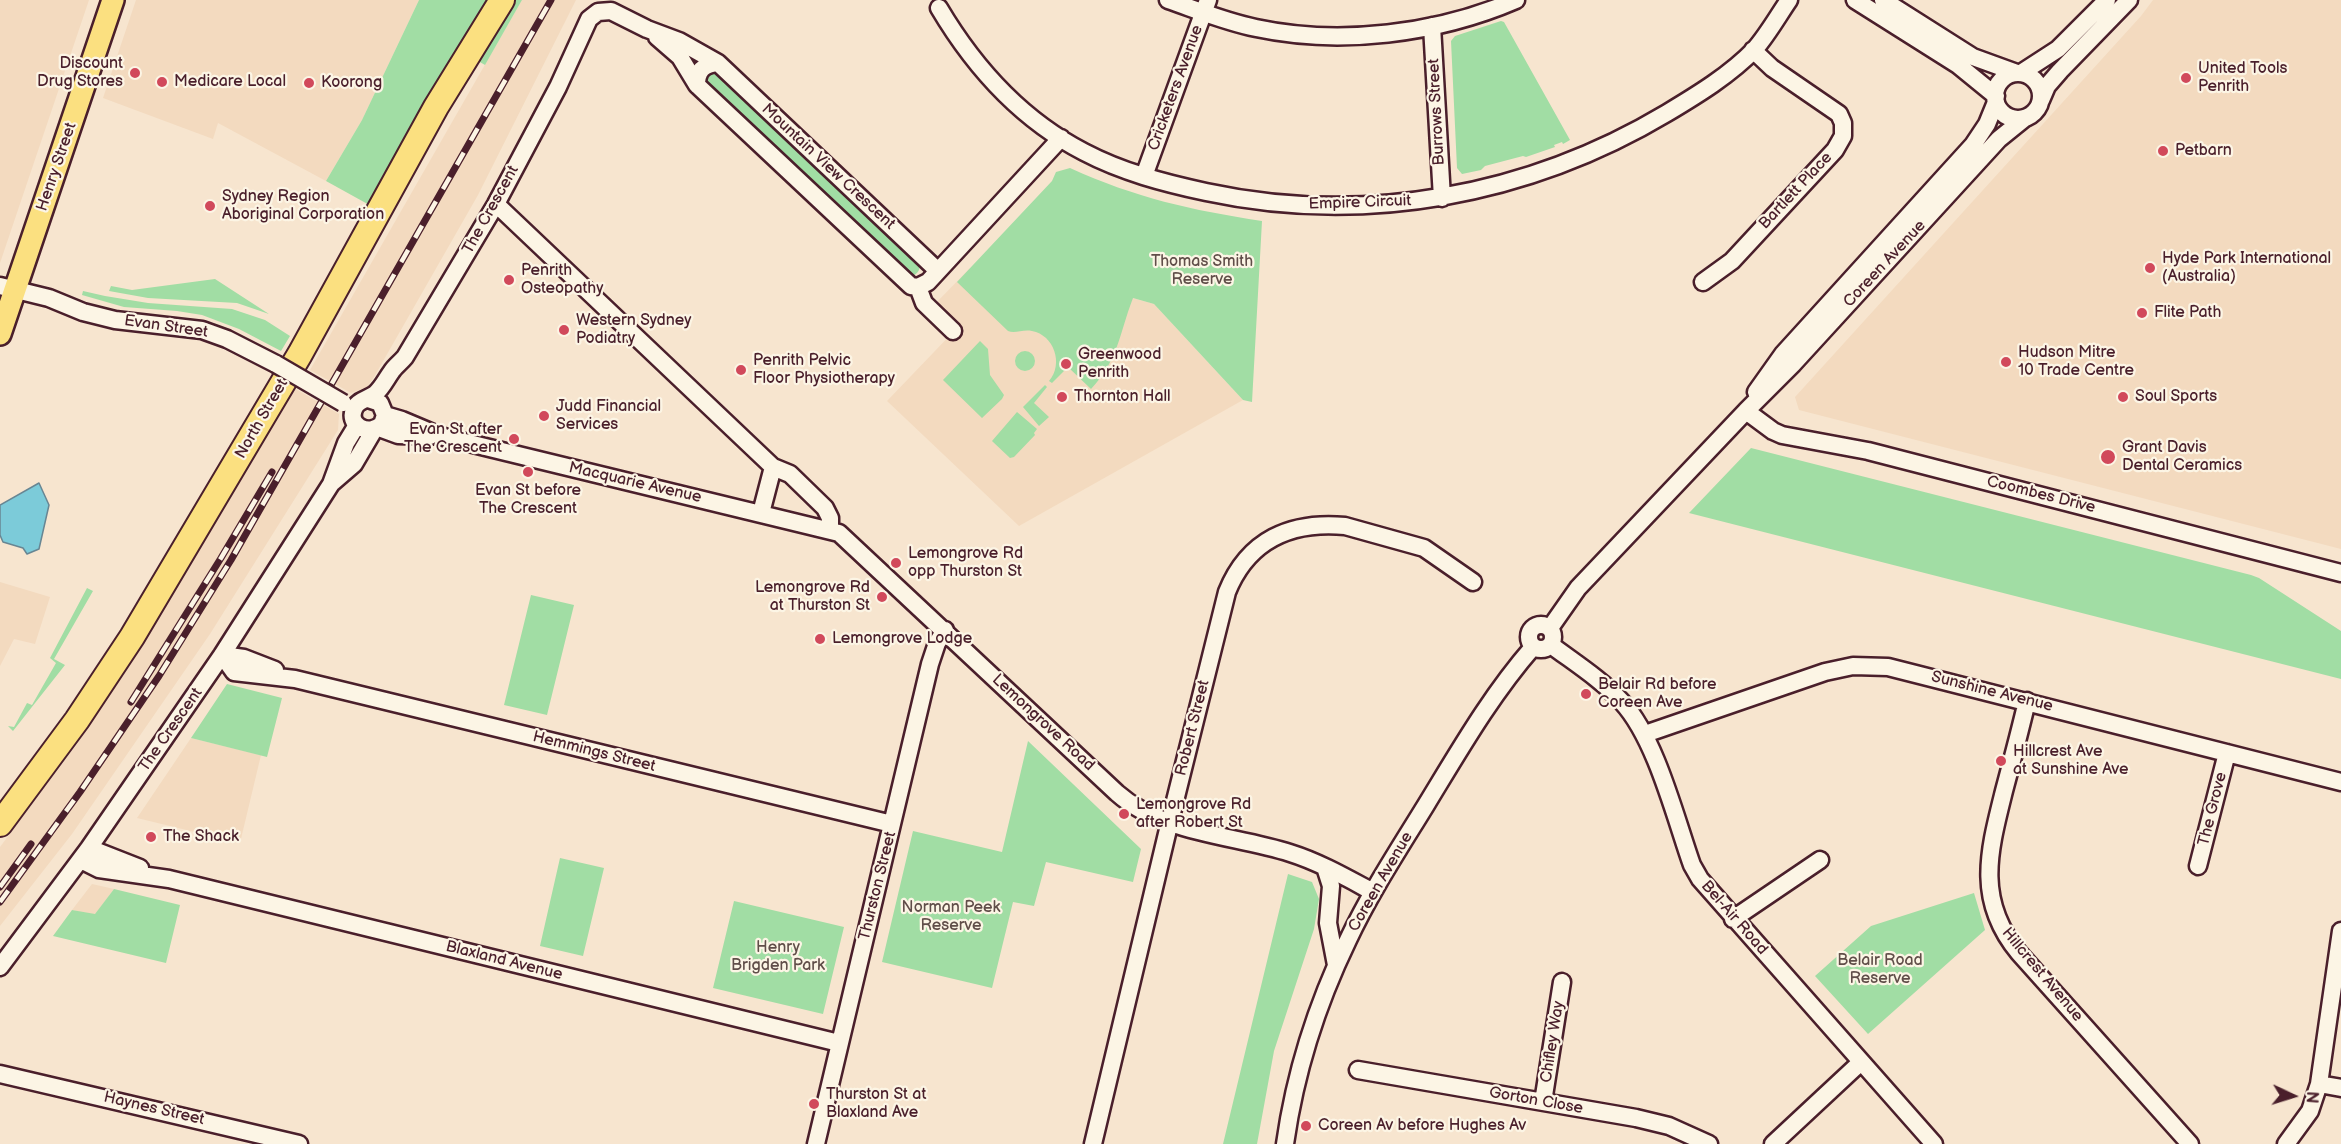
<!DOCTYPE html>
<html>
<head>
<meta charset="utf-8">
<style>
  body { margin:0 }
  #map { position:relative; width:2341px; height:1144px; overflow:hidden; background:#f7e5cf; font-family:"Balsamiq Sans",sans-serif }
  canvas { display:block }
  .north { position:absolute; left:2263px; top:1066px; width:60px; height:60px; -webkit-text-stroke:4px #fcf5e5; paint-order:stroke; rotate:94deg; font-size:16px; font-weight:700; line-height:24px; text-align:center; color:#4a1f2b }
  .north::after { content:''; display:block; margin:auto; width:21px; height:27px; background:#4a1f2b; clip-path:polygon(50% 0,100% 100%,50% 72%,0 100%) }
</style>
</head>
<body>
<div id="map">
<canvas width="2341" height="1144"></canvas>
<div class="north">N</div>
</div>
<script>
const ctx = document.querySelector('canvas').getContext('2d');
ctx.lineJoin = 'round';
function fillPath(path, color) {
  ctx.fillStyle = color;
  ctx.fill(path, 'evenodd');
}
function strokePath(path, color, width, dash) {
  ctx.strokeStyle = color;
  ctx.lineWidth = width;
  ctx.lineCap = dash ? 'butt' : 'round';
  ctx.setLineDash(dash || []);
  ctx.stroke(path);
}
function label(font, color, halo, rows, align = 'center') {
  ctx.font = font + ' "Balsamiq Sans",sans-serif';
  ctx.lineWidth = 4.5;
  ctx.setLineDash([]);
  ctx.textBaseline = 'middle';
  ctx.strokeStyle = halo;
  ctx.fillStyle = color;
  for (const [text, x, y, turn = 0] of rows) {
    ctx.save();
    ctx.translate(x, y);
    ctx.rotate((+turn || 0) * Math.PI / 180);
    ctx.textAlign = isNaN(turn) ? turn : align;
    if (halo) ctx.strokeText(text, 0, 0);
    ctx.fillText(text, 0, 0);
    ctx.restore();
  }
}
fillPath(new Path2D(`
  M0 0H89L0 263Z
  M136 0H419L362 120 326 181 218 123 213 139 103 98Z
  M522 0H576L478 195 374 377 367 387 351 393 310 370Z
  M2153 0H2341V549L1799 410 1795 397 2141 16Z
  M970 268 1069 280 1154 304 1243 400 1019 526 887 401 957 328 933 306Z
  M294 388 339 414 338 430 210 634 72 834 0 926V847L77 744 151 630Z
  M0 582 50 597 35 644 14 639 0 666Z
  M191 738 261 755 240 843 137 818Z
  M92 884 114 889 95 915 72 910Z`), '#f3dabf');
fillPath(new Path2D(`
  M419 0H496L373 207 326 181 362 120Z
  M515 0H522L485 65 478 61Z
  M1501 21 1504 22 1570 140 1563 144 1562 142 1554 145 1555 147 1526 157 1523 156 1485 166 1481 170 1462 174 1457 168 1451 41 1455 36Z
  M709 72H715L919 263C921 269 918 274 912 276L709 90 704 79Z
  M1070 168C1136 198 1191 210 1262 221L1252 402 1243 400 1154 304 1133 298C1119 334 1119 359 1091 389L1068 367 1052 383 1049 381C1064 364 1054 335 1032 331 1023 329 1015 334 1008 331L957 282 1052 181 1056 172Z
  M215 279 269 314 237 303 148 298 109 291 111 286 132 290Z
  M83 291 105 296 148 303 232 309 265 320 290 336 281 351 239 329 202 315 177 311 124 307 82 295Z
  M980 341 988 349 990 375 1004 395 1002 399 982 418 943 380Z
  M1015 361a10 10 0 1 1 20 0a10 10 0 1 1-20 0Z
  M1045 385 1047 387 1034 403 1049 417 1039 426 1023 407Z
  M1017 412 1037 429 1034 433 1035 435 1014 457 1010 458 992 441Z
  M1751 448 2251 575 2259 578 2341 631V679L1689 513Z
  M87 588 93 591 54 659 65 665 13 731 8 726 14 727 27 703 32 705 56 663 50 658Z
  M531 595 574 605 547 715 504 705Z
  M227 684 282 698 267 757 191 738Z
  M1028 741 1141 849 1133 882 1046 862 1034 906 1013 902 992 988 882 962 913 831 1002 852Z
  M560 858 604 868 583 956 540 946Z
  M1288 874 1312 882 1319 899 1314 929 1274 1051 1257 1144H1223Z
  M114 889 180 905 166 963 53 936 72 910 95 914Z
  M1974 893 1985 930 1868 1034 1815 976 1871 926Z
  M734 901 844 927 823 1014 713 988Z`), '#a1dda4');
const water = new Path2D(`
  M39 483 49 505 39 549 27 554 23 548 3 542 0 535V505Z`);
fillPath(water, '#7ccbd9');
strokePath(water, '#688693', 1.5);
const minor = new Path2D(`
  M1168 0C1197 10 1226 22 1256 28 1340 46 1437 34 1516 0
  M1855 0 1958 65 1996 96
  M1883 0 1973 57 2017 73
  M939 8C974 67 1022 120 1084 152 1122 172 1164 183 1206 192 1364 226 1528 196 1667 113 1697 95 1730 75 1755 49 1768 34 1778 16 1789 0
  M1432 26 1442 198
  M657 37 680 57 697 85
  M718 63C704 64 697 70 697 85L911 286 918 287 928 282 1061 138
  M2021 73 2058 49 2107 0
  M1995 96a23 23 0 1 1 46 0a23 23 0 1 1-46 0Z
  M2041 100 2047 86 2060 71 2129 0
  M1144 176 1208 0
  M496 204 773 467 790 474 825 508 830 518V530
  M1703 282 1732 261 1835 150 1843 136V123L1839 114 1772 68 1753 50
  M0 286 49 298 83 312 115 320 202 330 227 339 276 364
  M918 287 924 303 953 331
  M1756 392 1783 354 1973 145 1987 124 1996 102
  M368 399 380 403 385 415 382 424C369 437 345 425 355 407 359 400 368 399 375 394 383 387 386 379 392 371 395 366 401 362 405 357L496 204 558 87 589 19 598 12 611 11 647 29 679 41 718 63 938 271
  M1746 411 1773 431 1782 435 1868 451 2341 573
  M385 415 402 420 440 436 839 533 1117 793C1163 834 1234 835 1290 853 1319 862 1347 878 1373 892
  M379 428 398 435 430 436
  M332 483 354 464 374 430
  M761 513 773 467
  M1529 637a12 12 0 1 1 24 0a12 12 0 1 1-24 0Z
  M1550 628 1578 588 1746 411 1793 364 1999 139 2025 118
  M1551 645C1575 663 1602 680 1622 702 1656 739 1675 817 1692 865L1700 879 1934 1144
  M222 655 234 672 295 679 892 824
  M222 655 244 658 275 670
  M2027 701C2020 731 2012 761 2004 791 1989 851 1975 900 2019 953L2190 1144
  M1645 734 1825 672 1853 666 1888 667 2341 782
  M89 848 140 868
  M81 860 99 869 169 879 839 1043
  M2198 866 2227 753
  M1325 867 1331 886 1328 923 1336 965
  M1733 919 1820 860
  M0 967 89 848 222 655 331 484 346 443 357 425
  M1358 1070 1636 1118 1669 1126 1709 1144
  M0 1074 299 1144
  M2319 1084 2341 1088
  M1543 1102 1562 982
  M816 1144 930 664 937 643 945 630
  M1093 1144 1170 821 1227 592C1248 540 1290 521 1345 526L1424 548 1473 582
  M1285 1144C1295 1073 1317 1004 1348 940 1370 893 1399 849 1426 805 1459 751 1491 695 1533 647
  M1773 1144 1861 1062
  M2286 1144 2310 1111 2319 1084 2341 931`);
const major = new Path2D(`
  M0 334 113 0`);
const highway = new Path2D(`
  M0 824 77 720 132 637 300 354 436 107 502 0`);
strokePath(minor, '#4a1f2b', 21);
strokePath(major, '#4a1f2b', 26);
strokePath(highway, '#4a1f2b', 28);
strokePath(minor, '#fcf5e5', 16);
strokePath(major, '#fbe080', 21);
strokePath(highway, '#fbe080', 24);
const rail = new Path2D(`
  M131 702 221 558 272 472
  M0 887 31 844
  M0 902 80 792 159 676 231 560 551 0`);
strokePath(rail, '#4a1f2b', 7);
strokePath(rail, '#fcf5e5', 4.5, [14]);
const minorBridge = new Path2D(`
  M276 364 343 403`);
strokePath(minorBridge, '#4a1f2b', 21, []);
strokePath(minorBridge, '#fcf5e5', 16);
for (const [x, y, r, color] of [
  [135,73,6,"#d1495b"],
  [2186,78,6,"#d1495b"],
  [162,82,6,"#d1495b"],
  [309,83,6,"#d1495b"],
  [2163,151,6,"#d1495b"],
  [210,206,6,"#d1495b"],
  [2150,268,6,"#d1495b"],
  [509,280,6,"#d1495b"],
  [2142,313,6,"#d1495b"],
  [564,330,6,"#d1495b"],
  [2006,362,6,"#d1495b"],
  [1066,364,6,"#d1495b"],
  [741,370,6,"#d1495b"],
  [1062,397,6,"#d1495b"],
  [2123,397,6,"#d1495b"],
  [544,416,6,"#d1495b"],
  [514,439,6,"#d1495b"],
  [2108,457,8,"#d1495b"],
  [528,472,6,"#d1495b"],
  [896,563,6,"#d1495b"],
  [882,597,6,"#d1495b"],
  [820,639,6,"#d1495b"],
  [1586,694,6,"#d1495b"],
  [2001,761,6,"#d1495b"],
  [1124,814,6,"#d1495b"],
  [151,837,6,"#d1495b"],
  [814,1104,6,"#d1495b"],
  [1306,1126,6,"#d1495b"]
]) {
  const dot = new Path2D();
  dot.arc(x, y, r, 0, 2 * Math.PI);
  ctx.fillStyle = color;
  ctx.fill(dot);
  strokePath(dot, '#fcf5e5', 2);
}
label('16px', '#4a1f2b', '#fcf5e5', [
  ["Discount",123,64,"right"],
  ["Drug Stores",123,82,"right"],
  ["United Tools",2198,69],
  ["Penrith",2198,87],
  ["Medicare Local",174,82],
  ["Koorong",321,83],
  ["Petbarn",2175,151],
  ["Sydney Region",222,197],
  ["Aboriginal Corporation",222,215],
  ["Hyde Park International",2162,259],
  ["(Australia)",2162,277],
  ["Penrith",521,271],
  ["Osteopathy",521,289],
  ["Flite Path",2154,313],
  ["Western Sydney",576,321],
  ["Podiatry",576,339],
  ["Hudson Mitre",2018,353],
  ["10 Trade Centre",2018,371],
  ["Greenwood",1078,355],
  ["Penrith",1078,373],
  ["Penrith Pelvic",753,361],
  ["Floor Physiotherapy",753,379],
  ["Thornton Hall",1074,397],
  ["Soul Sports",2135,397],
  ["Judd Financial",556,407],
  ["Services",556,425],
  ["Evan St after",502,430,"right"],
  ["The Crescent",502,448,"right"],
  ["Grant Davis",2122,448],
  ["Dental Ceramics",2122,466],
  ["Evan St before",528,491,"center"],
  ["The Crescent",528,509,"center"],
  ["Lemongrove Rd",908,554],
  ["opp Thurston St",908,572],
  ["Lemongrove Rd",870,588,"right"],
  ["at Thurston St",870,606,"right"],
  ["Lemongrove Lodge",832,639],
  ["Belair Rd before",1598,685],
  ["Coreen Ave",1598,703],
  ["Hillcrest Ave",2013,752],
  ["at Sunshine Ave",2013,770],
  ["Lemongrove Rd",1136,805],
  ["after Robert St",1136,823],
  ["The Shack",163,837],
  ["Thurston St at",826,1095],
  ["Blaxland Ave",826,1113],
  ["Coreen Av before Hughes Av",1318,1126]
], 'left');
label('16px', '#4a1f2b', '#fcf5e5', [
  ["Cricketers Avenue",1176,88,-70],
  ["Burrows Street",1437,112,-93],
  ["Henry Street",57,167,-71],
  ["Mountain View Crescent",828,167,43],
  ["Bartlett Place",1796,191,-47],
  ["Empire Circuit",1360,203,-2],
  ["The Crescent",491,210,-61],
  ["Coreen Avenue",1885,264,-47],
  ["Evan Street",166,327,8],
  ["North Street",262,419,-60],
  ["Macquarie Avenue",635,483,13],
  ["Coombes Drive",2041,495,14],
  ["Sunshine Avenue",1992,692,14],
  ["Lemongrove Road",1043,723,43],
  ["Robert Street",1193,728,-76],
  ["The Crescent",171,730,-55],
  ["Hemmings Street",594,752,14],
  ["The Grove",2213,809,-76],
  ["Coreen Avenue",1381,882,-60],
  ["Thurston Street",878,886,-76],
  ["Bel-Air Road",1734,918,49],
  ["Blaxland Avenue",504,961,14],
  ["Hillcrest Avenue",2042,975,50],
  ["Chifley Way",1553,1042,-81],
  ["Gorton Close",1536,1101,10],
  ["Haynes Street",154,1109,13]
]);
label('16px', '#604e49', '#fcf5e5', [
  ["Thomas Smith",1202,262],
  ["Reserve",1202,280],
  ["Norman Peek",951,908],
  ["Reserve",951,926],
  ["Henry",778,948],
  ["Brigden Park",778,966],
  ["Belair Road",1880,961],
  ["Reserve",1880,979]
]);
</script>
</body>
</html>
